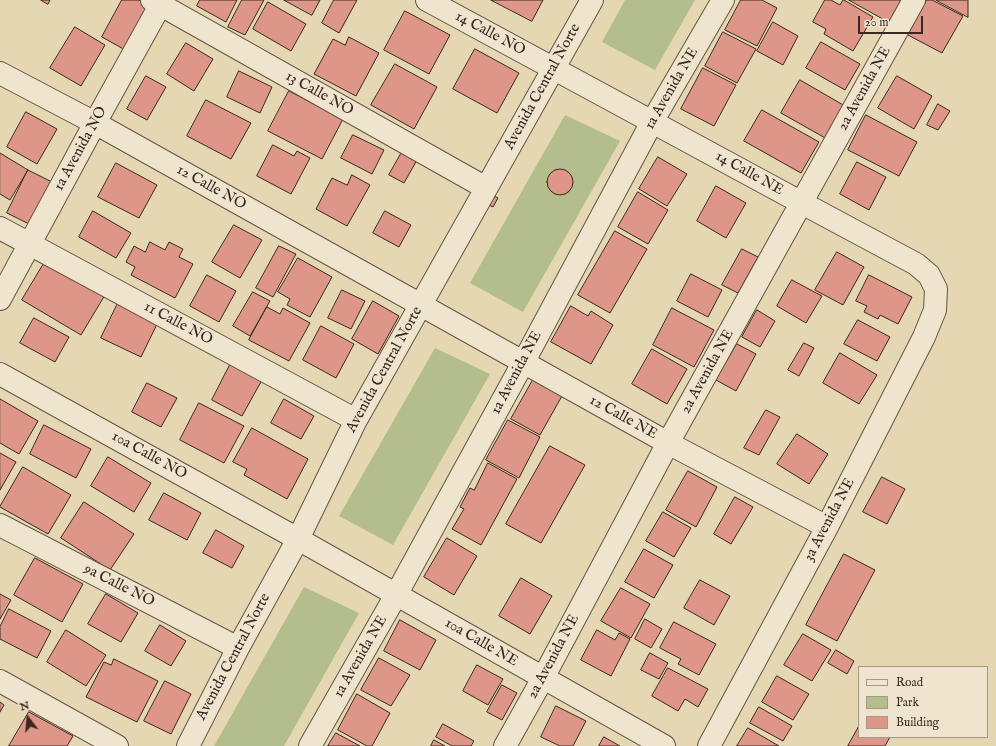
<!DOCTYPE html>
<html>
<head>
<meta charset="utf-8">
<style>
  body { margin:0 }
  #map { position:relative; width:996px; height:746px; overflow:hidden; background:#e6d7b3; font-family:"IM FELL English",serif }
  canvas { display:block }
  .legend { position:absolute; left:858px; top:666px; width:130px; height:72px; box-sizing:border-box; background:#efe5ce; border:1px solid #a79988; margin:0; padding:5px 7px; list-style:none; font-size:12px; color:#3a2820 }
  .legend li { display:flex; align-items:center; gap:8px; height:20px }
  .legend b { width:20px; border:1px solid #a79988 }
  .north { position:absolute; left:8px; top:698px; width:40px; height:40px; -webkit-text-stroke:3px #efe5ce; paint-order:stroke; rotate:344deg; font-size:11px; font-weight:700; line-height:16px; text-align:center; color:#3a2820 }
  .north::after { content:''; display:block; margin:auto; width:14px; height:18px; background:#3a2820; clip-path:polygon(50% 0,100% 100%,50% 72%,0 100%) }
  .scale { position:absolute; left:858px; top:16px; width:65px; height:18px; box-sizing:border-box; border:2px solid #3a2820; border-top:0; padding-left:5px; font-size:12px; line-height:14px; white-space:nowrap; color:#3a2820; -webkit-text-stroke:3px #efe5ce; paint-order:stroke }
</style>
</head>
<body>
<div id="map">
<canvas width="996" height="746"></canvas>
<ul class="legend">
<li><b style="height:5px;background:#efe5ce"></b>Road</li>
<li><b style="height:11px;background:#b4be8d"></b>Park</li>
<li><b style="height:11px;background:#de9688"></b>Building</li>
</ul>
<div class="north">N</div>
<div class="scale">20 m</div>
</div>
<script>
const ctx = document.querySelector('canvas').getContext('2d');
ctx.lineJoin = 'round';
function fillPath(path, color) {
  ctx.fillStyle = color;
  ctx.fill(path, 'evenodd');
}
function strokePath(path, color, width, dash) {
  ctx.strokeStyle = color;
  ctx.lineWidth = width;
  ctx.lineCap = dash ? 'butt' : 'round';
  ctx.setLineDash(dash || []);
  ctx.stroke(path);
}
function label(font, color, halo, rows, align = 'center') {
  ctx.font = font + ' "IM FELL English",serif';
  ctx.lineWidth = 3;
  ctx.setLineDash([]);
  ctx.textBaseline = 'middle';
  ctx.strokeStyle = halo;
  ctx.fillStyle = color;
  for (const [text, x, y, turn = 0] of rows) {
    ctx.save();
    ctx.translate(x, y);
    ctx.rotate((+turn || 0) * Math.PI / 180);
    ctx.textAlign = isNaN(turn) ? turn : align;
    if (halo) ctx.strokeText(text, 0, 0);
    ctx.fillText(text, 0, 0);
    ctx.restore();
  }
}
fillPath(new Path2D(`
  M625 0H695L655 70 602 42Z
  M565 115 620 141 523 312 470 283Z
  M435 348 490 374 393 545 339 516Z
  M304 587 359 613 284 746H214Z`), '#b4be8d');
const building = new Path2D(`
  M41 0H50L48 4Z
  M122 0H139L152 7 127 51 102 37Z
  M200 0H237L226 22 197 6Z
  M242 0H264L245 35 228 27Z
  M284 0H320L312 15Z
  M334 0H357L339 33 322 23Z
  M491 0H543L532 21Z
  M741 0H762L777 8 757 46 725 30Z
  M825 0H831L840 5 843 0H844L873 17 853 51 824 34 826 29 813 22Z
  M849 0H901L889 22Z
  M927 0H932L963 16 942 53 908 35Z
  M936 0H968V17Z
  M268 2 306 24 291 51 253 29Z
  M405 11 450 35 429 74 384 50Z
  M773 22 798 36 783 65 757 51Z
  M75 27 105 45 81 86 50 68Z
  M723 32 756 49 737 83 705 66Z
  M349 37 379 53 356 96 314 74 333 39 345 45Z
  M821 42 860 64 845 90 806 68Z
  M186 43 213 59 194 91 167 74Z
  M475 49 519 73 497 113 453 89Z
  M395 64 437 87 414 129 371 105Z
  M703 68 736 85 714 126 681 109Z
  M239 71 272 87 260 113 227 97Z
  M146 76 166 87 147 120 127 109Z
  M897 76 932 96 914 129 878 108Z
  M800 80 845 106 827 139 781 113Z
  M289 91 343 119 322 159 268 131Z
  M206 100 251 123 231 159 187 136Z
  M938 104 950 111 938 130 927 125Z
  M762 110 819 142 801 173 744 141Z
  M26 112 57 129 37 164 7 147Z
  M866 115 917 142 899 176 848 150Z
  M353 135 384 150 372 174 341 158Z
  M273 145 294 156 297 151 310 158 291 194 257 176Z
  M402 152 417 160 404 183 389 175Z
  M0 153 28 170 10 200 0 194Z
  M658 157 687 174 667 206 639 189Z
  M857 162 886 177 869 210 840 194Z
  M116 163 157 185 139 218 98 197Z
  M547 182a13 13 0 1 1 26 0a13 13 0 1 1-26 0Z
  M28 170 52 182 31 225 7 213Z
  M352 175 370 185 347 226 316 209 332 178 347 185Z
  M716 186 746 203 726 238 697 221Z
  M638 192 668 210 648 244 618 227Z
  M490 194 498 198 493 207 485 203Z
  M93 211 131 233 116 258 79 237Z
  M385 211 411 225 399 247 373 233Z
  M234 225 262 240 240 278 212 262Z
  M615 231 647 249 610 313 578 295Z
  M150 242 165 250 169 242 183 249 179 257 193 264 175 298 131 275 135 267 126 262 134 246 145 252Z
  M279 246 296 254 273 297 256 288Z
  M742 249 758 257 738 293 722 285Z
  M837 252 864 267 843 305 815 290Z
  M298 258 332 277 310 317 287 305 290 299 278 292Z
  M46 260 105 295 81 335 22 300Z
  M691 274 722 290 708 317 677 301Z
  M207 275 236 291 219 322 190 306Z
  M869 275 912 297 898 324 880 315 878 319 864 312 867 306 856 301Z
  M792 280 822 296 806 323 777 306Z
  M342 290 365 301 351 329 328 318Z
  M253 292 270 301 250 336 233 326Z
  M119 301 159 320 141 357 101 338Z
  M373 301 399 316 378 354 352 339Z
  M571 306 588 316 591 311 613 325 591 364 551 342Z
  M267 307 280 314 283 308 310 323 289 361 249 340Z
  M672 308 714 330 694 367 653 345Z
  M757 310 775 321 760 347 742 337Z
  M34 318 69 337 55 362 20 343Z
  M858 320 890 337 877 361 844 344Z
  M321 326 354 344 336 378 303 360Z
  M804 343 814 348 799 376 788 370Z
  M737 344 756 354 736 391 716 380Z
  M652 349 687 369 667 404 632 384Z
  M840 353 877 375 859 404 823 383Z
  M231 363 262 380 242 416 212 400Z
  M533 380 562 396 540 435 511 419Z
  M147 383 177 398 161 427 132 412Z
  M0 399 38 421 19 454 0 443Z
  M284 399 314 416 301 439 271 423Z
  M199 403 244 426 224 463 180 440Z
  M766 410 780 417 759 455 744 448Z
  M508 420 540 437 519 478 486 460Z
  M44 425 91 449 76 478 30 454Z
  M252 428 308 459 287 499 244 475 247 469 233 462Z
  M797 434 828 454 809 484 777 464Z
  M550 446 585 465 541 543 506 524Z
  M0 453 16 462 0 490Z
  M108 457 151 483 134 512 91 486Z
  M488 463 517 479 481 545 452 529 464 509 460 507 470 488 474 490Z
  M23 467 71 495 48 534 0 507Z
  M688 471 717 487 696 527 666 510Z
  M882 477 905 489 887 524 863 512Z
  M164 493 201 513 187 540 149 520Z
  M735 497 753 507 731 544 714 534Z
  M84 502 134 534 110 570 61 538Z
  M663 512 691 528 674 557 646 541Z
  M216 530 244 546 232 568 203 553Z
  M447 538 477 556 454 595 424 577Z
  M644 549 673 565 654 598 625 582Z
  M844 554 875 570 837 641 806 625Z
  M35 558 83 584 62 622 14 595Z
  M521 578 552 596 530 634 499 616Z
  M700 580 730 596 714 625 684 608Z
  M621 588 650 604 631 638 601 621Z
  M0 594 11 600 0 619Z
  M106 594 138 613 121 642 88 624Z
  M9 609 51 631 37 658 0 639V627Z
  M645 619 662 629 651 648 635 639Z
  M400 620 436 640 420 670 384 651Z
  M674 622 716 644 699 675 678 664 681 659 660 648Z
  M160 625 186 641 171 666 145 651Z
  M66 630 106 655 86 686 47 662Z
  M597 630 615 640 619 633 630 639 611 676 581 660Z
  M803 634 831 650 812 681 784 665Z
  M836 650 854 661 847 674 828 663Z
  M650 653 668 663 659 679 641 670Z
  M379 658 410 675 391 706 361 690Z
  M114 659 158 681 137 722 86 697 104 662 111 665Z
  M477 665 503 679 488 705 463 691Z
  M668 668 708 689 698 707 685 699 678 711 652 696Z
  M777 676 809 694 793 720 762 702Z
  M165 681 191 694 171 734 144 721Z
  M502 685 517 693 502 720 487 712Z
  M357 694 390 713 372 746H367L338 730Z
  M0 702 4 705 0 712Z
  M556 706 586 721 573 746H560L541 737Z
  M759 707 792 726 783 741 750 723Z
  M29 712 73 736 67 746H9Z
  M443 724 474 741 471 746H452L436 737Z
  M859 726V737H890L885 746H848Z
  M748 728 779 746H737Z
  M336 733 360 746H328Z
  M604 737 620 746H599Z
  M434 740 445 746H431Z`);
fillPath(building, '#de9688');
strokePath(building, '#3a2820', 1);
const minor = new Path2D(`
  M152 0 486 188
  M427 0 802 203 916 264 929 275 936 289 935 310 924 337 827 527 709 746
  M0 73 95 123 668 443 827 527
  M0 228 356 420
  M0 299 95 123 163 0
  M0 374 298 539 664 746
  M0 525 238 648
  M0 681 117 746
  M188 746 238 648 298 539 356 420 592 0
  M310 746 396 595 523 363 652 122 723 0
  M505 746 543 678 668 443 914 0`);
strokePath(minor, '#655445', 24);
strokePath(minor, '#efe5ce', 22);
label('15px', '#3a2820', '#efe5ce', [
  ["14 Calle NO",490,34,28],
  ["Avenida Central Norte",543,87,-61],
  ["1a Avenida NE",672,89,-60],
  ["2a Avenida NE",865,89,-61],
  ["13 Calle NO",319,94,29],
  ["1a Avenida NO",81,149,-61],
  ["14 Calle NE",749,174,29],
  ["12 Calle NO",211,188,29],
  ["11 Calle NO",178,324,28],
  ["Avenida Central Norte",385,370,-61],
  ["2a Avenida NE",708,372,-61],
  ["1a Avenida NE",517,373,-62],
  ["12 Calle NE",623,418,29],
  ["10a Calle NO",149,456,29],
  ["3a Avenida NE",830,520,-62],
  ["9a Calle NO",119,586,27],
  ["10a Calle NE",481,643,30],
  ["Avenida Central Norte",234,657,-62],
  ["1a Avenida NE",361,657,-60],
  ["2a Avenida NE",554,657,-62]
]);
</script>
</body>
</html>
